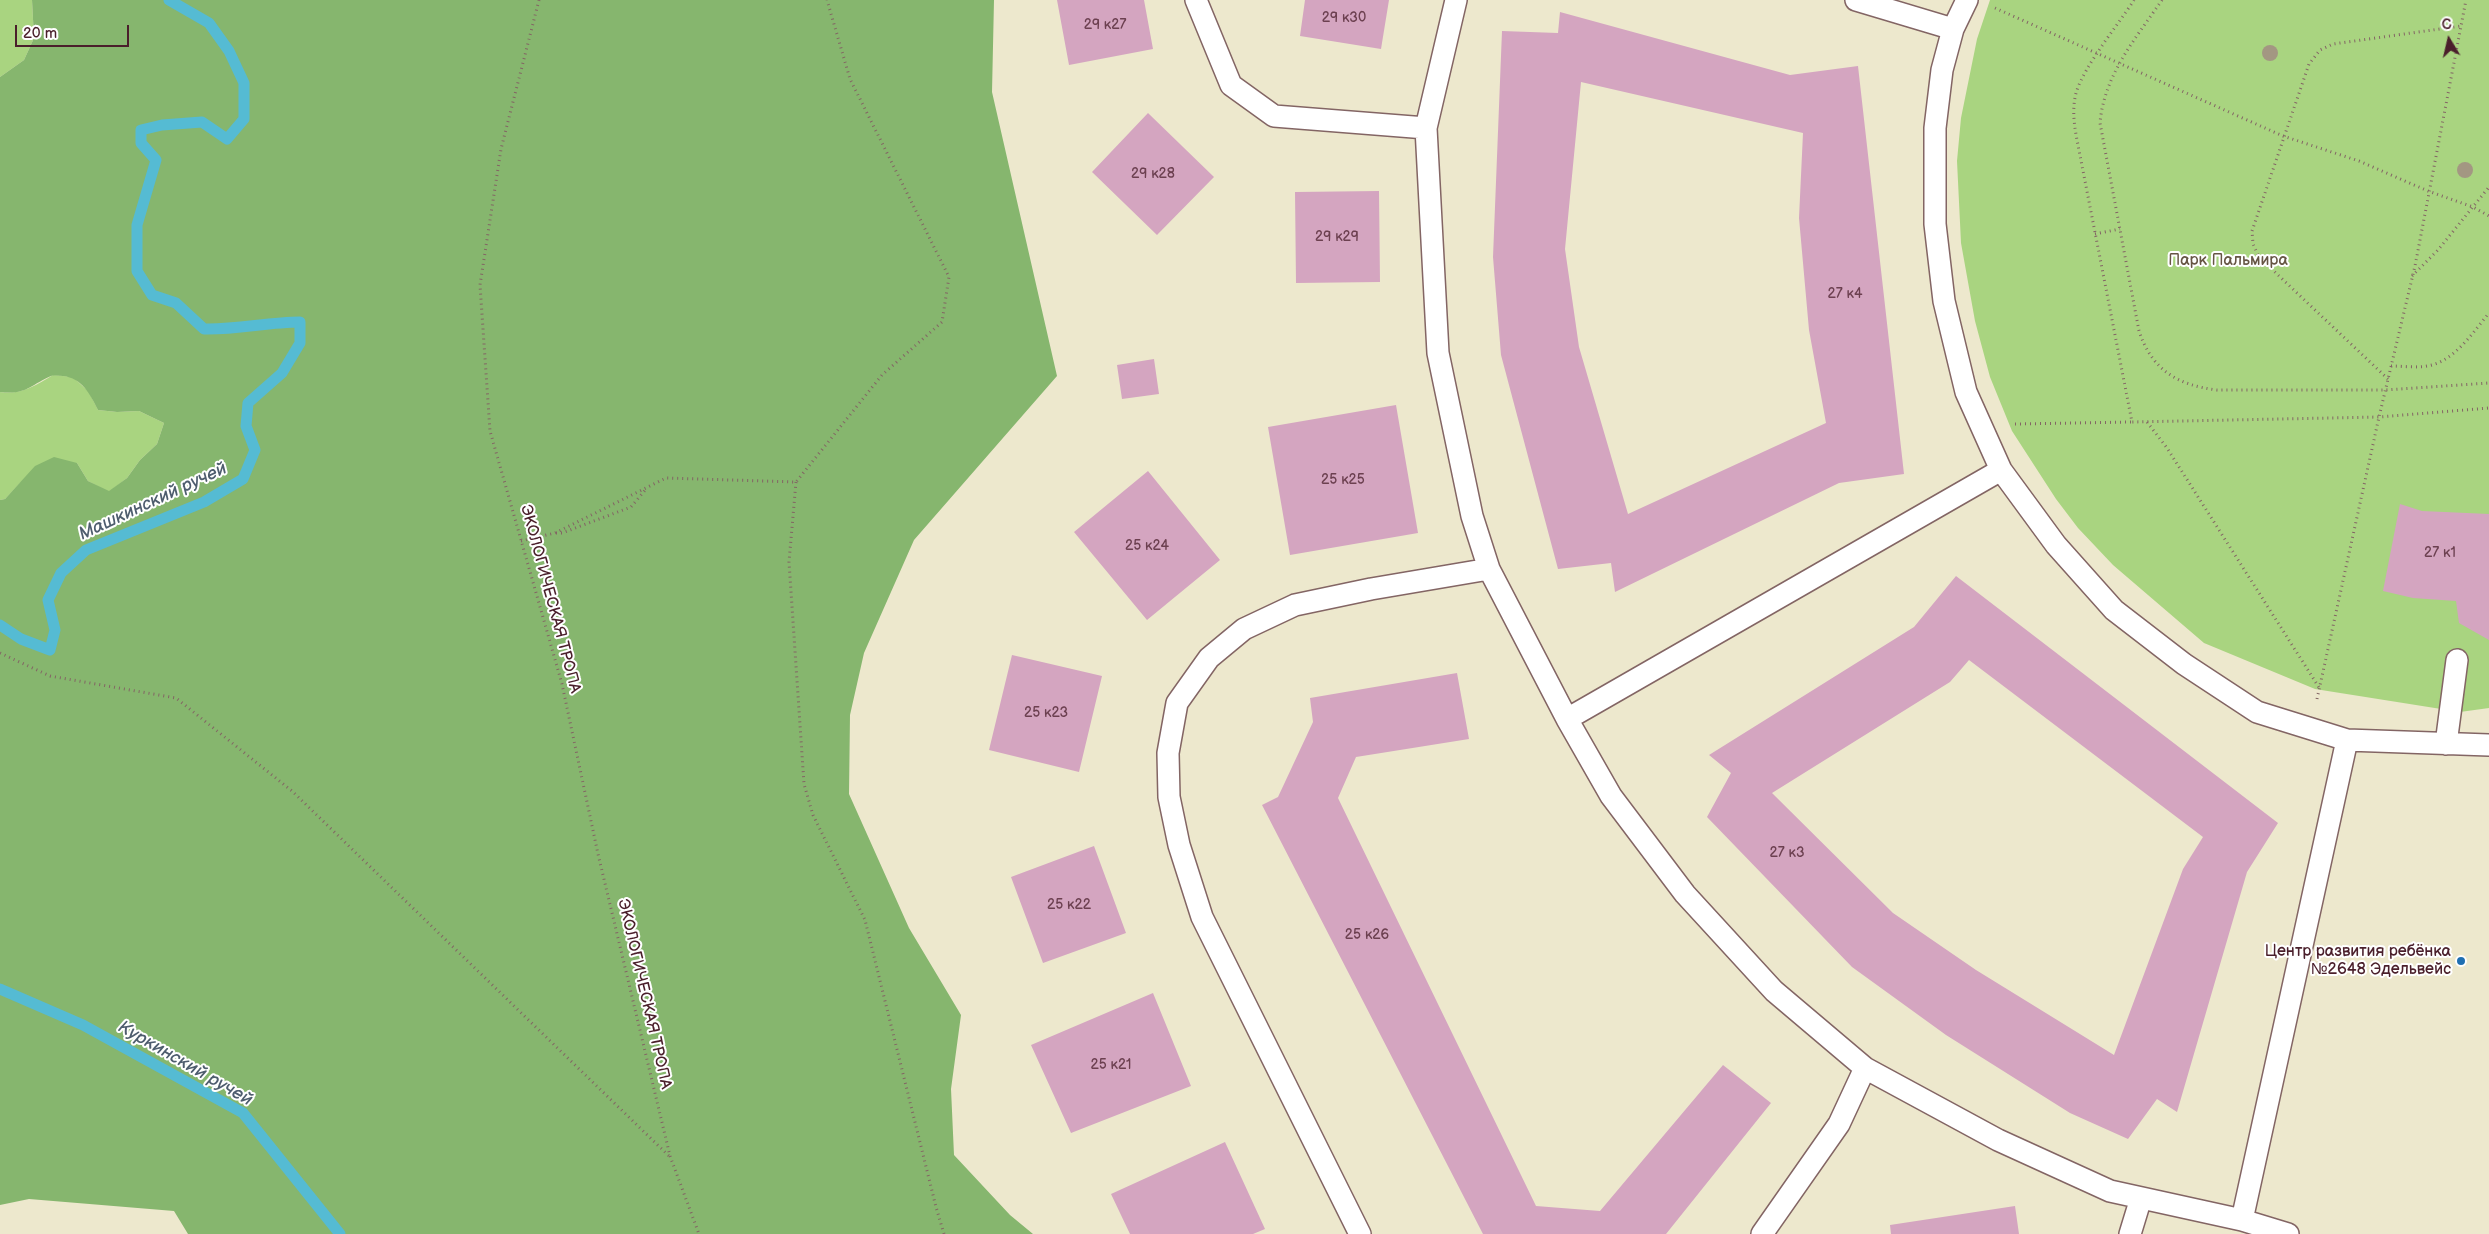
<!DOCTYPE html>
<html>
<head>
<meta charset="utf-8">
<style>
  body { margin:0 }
  #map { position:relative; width:2489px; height:1234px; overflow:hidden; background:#ede8cd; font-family:"Balsamiq Sans",sans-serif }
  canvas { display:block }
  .north { position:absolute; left:2424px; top:15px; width:50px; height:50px; -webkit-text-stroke:4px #fff; paint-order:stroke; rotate:351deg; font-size:14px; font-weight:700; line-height:20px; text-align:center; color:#4a1f2b }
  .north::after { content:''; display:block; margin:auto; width:18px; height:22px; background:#4a1f2b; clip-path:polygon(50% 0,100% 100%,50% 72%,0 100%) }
  .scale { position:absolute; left:15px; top:25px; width:114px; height:22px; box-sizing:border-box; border:2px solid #4a1f2b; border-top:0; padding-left:6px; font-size:15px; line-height:18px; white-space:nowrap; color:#4a1f2b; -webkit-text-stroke:4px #fff; paint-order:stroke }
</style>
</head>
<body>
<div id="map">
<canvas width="2489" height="1234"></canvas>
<div class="north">С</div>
<div class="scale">20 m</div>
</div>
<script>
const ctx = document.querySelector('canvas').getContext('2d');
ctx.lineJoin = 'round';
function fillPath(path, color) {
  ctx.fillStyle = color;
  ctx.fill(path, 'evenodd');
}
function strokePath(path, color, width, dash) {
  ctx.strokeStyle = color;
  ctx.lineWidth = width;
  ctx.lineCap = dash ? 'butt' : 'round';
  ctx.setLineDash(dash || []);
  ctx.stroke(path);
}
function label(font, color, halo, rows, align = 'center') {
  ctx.font = font + ' "Balsamiq Sans",sans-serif';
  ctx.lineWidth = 4;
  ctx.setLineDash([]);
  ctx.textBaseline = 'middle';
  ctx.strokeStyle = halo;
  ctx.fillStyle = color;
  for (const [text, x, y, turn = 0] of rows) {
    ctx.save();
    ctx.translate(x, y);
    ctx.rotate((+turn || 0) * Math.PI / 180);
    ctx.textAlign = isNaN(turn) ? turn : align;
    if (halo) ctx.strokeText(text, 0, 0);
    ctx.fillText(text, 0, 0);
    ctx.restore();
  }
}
fillPath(new Path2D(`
  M0 0H32L34 38 24 60 0 77Z
  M1990 0H2489V708L2460 712 2315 689 2204 643 2113 565 2078 528 2056 499 2012 431 1990 377 1975 321 1961 243 1957 161 1961 118 1977 39Z
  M53 375 73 377 89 392 98 410 117 412 139 411 164 423 157 444 140 460 127 478 109 492 88 481 77 463 20 483 5 499 0 500V392C21 395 35 386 53 375Z`), '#a9d480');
fillPath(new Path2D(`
  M32 0H994L992 92 1057 376 914 540 864 653 850 715 849 794 909 928 961 1015 951 1089 954 1155 1010 1215 1033 1234H188L174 1211 29 1199 0 1205V500L5 499 35 466 54 457 77 463 88 481 109 491 127 478 140 460 157 444 164 423 139 411 117 412 98 410C90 394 82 378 63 376 59 376 55 375 51 376 30 385 27 395 0 392V77L24 60 34 38Z`), '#86b66e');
strokePath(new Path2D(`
  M0 625 21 639 50 650 55 630 48 600 61 573 86 550 204 502 243 479 255 450 246 426 248 403 282 373 300 343V322C268 322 236 330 204 329L176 303 152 295 137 271V225L156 160 141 143V130L162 125 202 122 227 139 244 119V83L229 51 209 23 169 0
  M0 989 83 1025 243 1113 340 1234`), '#55bbd3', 11);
fillPath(new Path2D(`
  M1057 0H1144L1153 49 1069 65Z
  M1305 0H1389L1381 49 1300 36Z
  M1560 12 1790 75 1858 66 1904 474 1839 483 1615 592 1611 563 1558 569 1501 355 1493 257 1502 31 1558 33ZM1581 82 1803 133 1799 218 1809 330 1826 423 1628 514 1579 347 1565 249Z
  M1148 113 1214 177 1157 235 1092 172Z
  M1379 191 1380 282 1296 283 1295 192Z
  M1154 359 1159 394 1122 399 1117 365Z
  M1396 405 1418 533 1290 555 1268 427Z
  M1148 471 1220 560 1147 620 1074 532Z
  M2400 504 2422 511 2489 514V640L2459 623 2456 601 2413 598 2383 591Z
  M1956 576 2278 823 2247 872 2177 1112 2157 1099 2128 1139 2070 1113 1946 1035 1852 967 1707 817 1731 773 1709 755 1914 627ZM1969 660 2203 837 2183 869 2114 1055 1976 970 1893 913 1772 793 1950 682Z
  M1012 655 1102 676 1079 772 989 750Z
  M1457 673 1469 739 1356 757 1338 798 1536 1206 1600 1211 1723 1065 1771 1103 1666 1234H1483L1262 805 1278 797 1313 722 1310 698Z
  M1094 846 1126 933 1043 963 1011 877Z
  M1153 993 1191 1086 1071 1133 1031 1045Z
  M1225 1142 1265 1229 1253 1234H1130L1111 1194Z
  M2015 1206 2019 1234H1891L1890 1225Z`), '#d4a5c0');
const service = new Path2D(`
  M1196 0 1231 85 1274 116 1426 128
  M1456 0 1426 128 1438 353 1472 516 1489 569 1567 719 1611 796 1685 894 1774 991 1865 1068 1998 1140 2110 1191 2242 1220 2288 1234
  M1856 0 1953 29
  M1967 0 1953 29 1942 70 1935 128V224L1944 301 1966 392 2001 470 2056 545 2114 610 2184 664 2257 712 2347 740 2489 745
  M1567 719 2001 470
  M2446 744 2457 660
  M2242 1220 2347 740
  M1360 1234 1202 917 1179 845 1169 797 1168 753 1177 703 1209 658 1244 629 1295 605 1371 589 1489 569
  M1762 1234 1839 1124 1865 1068
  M2130 1234 2141 1198`);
strokePath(service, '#836564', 24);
strokePath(new Path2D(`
  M539 0 501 149 480 285 490 431 562 684 598 854 670 1156 699 1234
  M2134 0C2118 25 2084 66 2076 93 2072 109 2074 124 2077 140L2132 422 2379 417 2489 408
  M2162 0C2136 38 2104 75 2100 123L2139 331C2152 370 2177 385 2217 390H2385L2489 383
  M1995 8 2283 136 2359 161 2428 191 2473 207 2489 216
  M2095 234 2120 229
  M2412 276 2438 250 2489 187
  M2391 366C2405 366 2421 369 2435 364 2458 356 2474 331 2489 313
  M2388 379 2259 257 2253 244 2252 231 2309 64 2320 50 2333 44 2461 26
  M2147 422 2167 448 2320 689
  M2015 424 2132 422
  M796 482 789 562 804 784 813 815 865 920 936 1207 944 1234
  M556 533H562L631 507 646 489
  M521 541 555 533 666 478 796 482 882 375 942 322 949 277 850 79 827 0
  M0 653 50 676 176 698 292 791 669 1156
  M2317 699 2379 417 2415 266 2466 0`), '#836564', 3, [1, 4]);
strokePath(service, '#fff', 21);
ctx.fillStyle = '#a39782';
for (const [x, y] of [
  [2270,53],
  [2465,170]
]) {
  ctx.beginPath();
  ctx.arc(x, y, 8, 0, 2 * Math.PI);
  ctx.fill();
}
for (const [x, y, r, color] of [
  [2461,961,5,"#1f6fb2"]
]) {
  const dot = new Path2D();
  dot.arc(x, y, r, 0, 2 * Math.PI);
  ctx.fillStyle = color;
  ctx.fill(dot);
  strokePath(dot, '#fff', 2);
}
label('14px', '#6c4050', null, [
  ["29 к30",1344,18],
  ["29 к27",1105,25],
  ["29 к28",1153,174],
  ["29 к29",1337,237],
  ["27 к4",1845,294],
  ["25 к25",1343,480],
  ["25 к24",1147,546],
  ["27 к1",2440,553],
  ["25 к23",1046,713],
  ["27 к3",1787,853],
  ["25 к22",1069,905],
  ["25 к26",1367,935],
  ["25 к21",1111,1065]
]);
label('16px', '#654', '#fff', [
  ["Парк Пальмира",2228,261]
]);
label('16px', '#4a1f2b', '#fff', [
  ["ЭКОЛОГИЧЕСКАЯ ТРОПА",550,599,75],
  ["ЭКОЛОГИЧЕСКАЯ ТРОПА",644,994,77]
]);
label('16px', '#4a1f2b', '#fff', [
  ["Центр развития ребёнка",2451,952],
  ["№2648 Эдельвейс",2451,970]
], 'right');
label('italic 18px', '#4e5d6e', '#fff', [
  ["Машкинский ручей",153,502,-25],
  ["Куркинский ручей",185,1064,30]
]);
</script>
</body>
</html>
